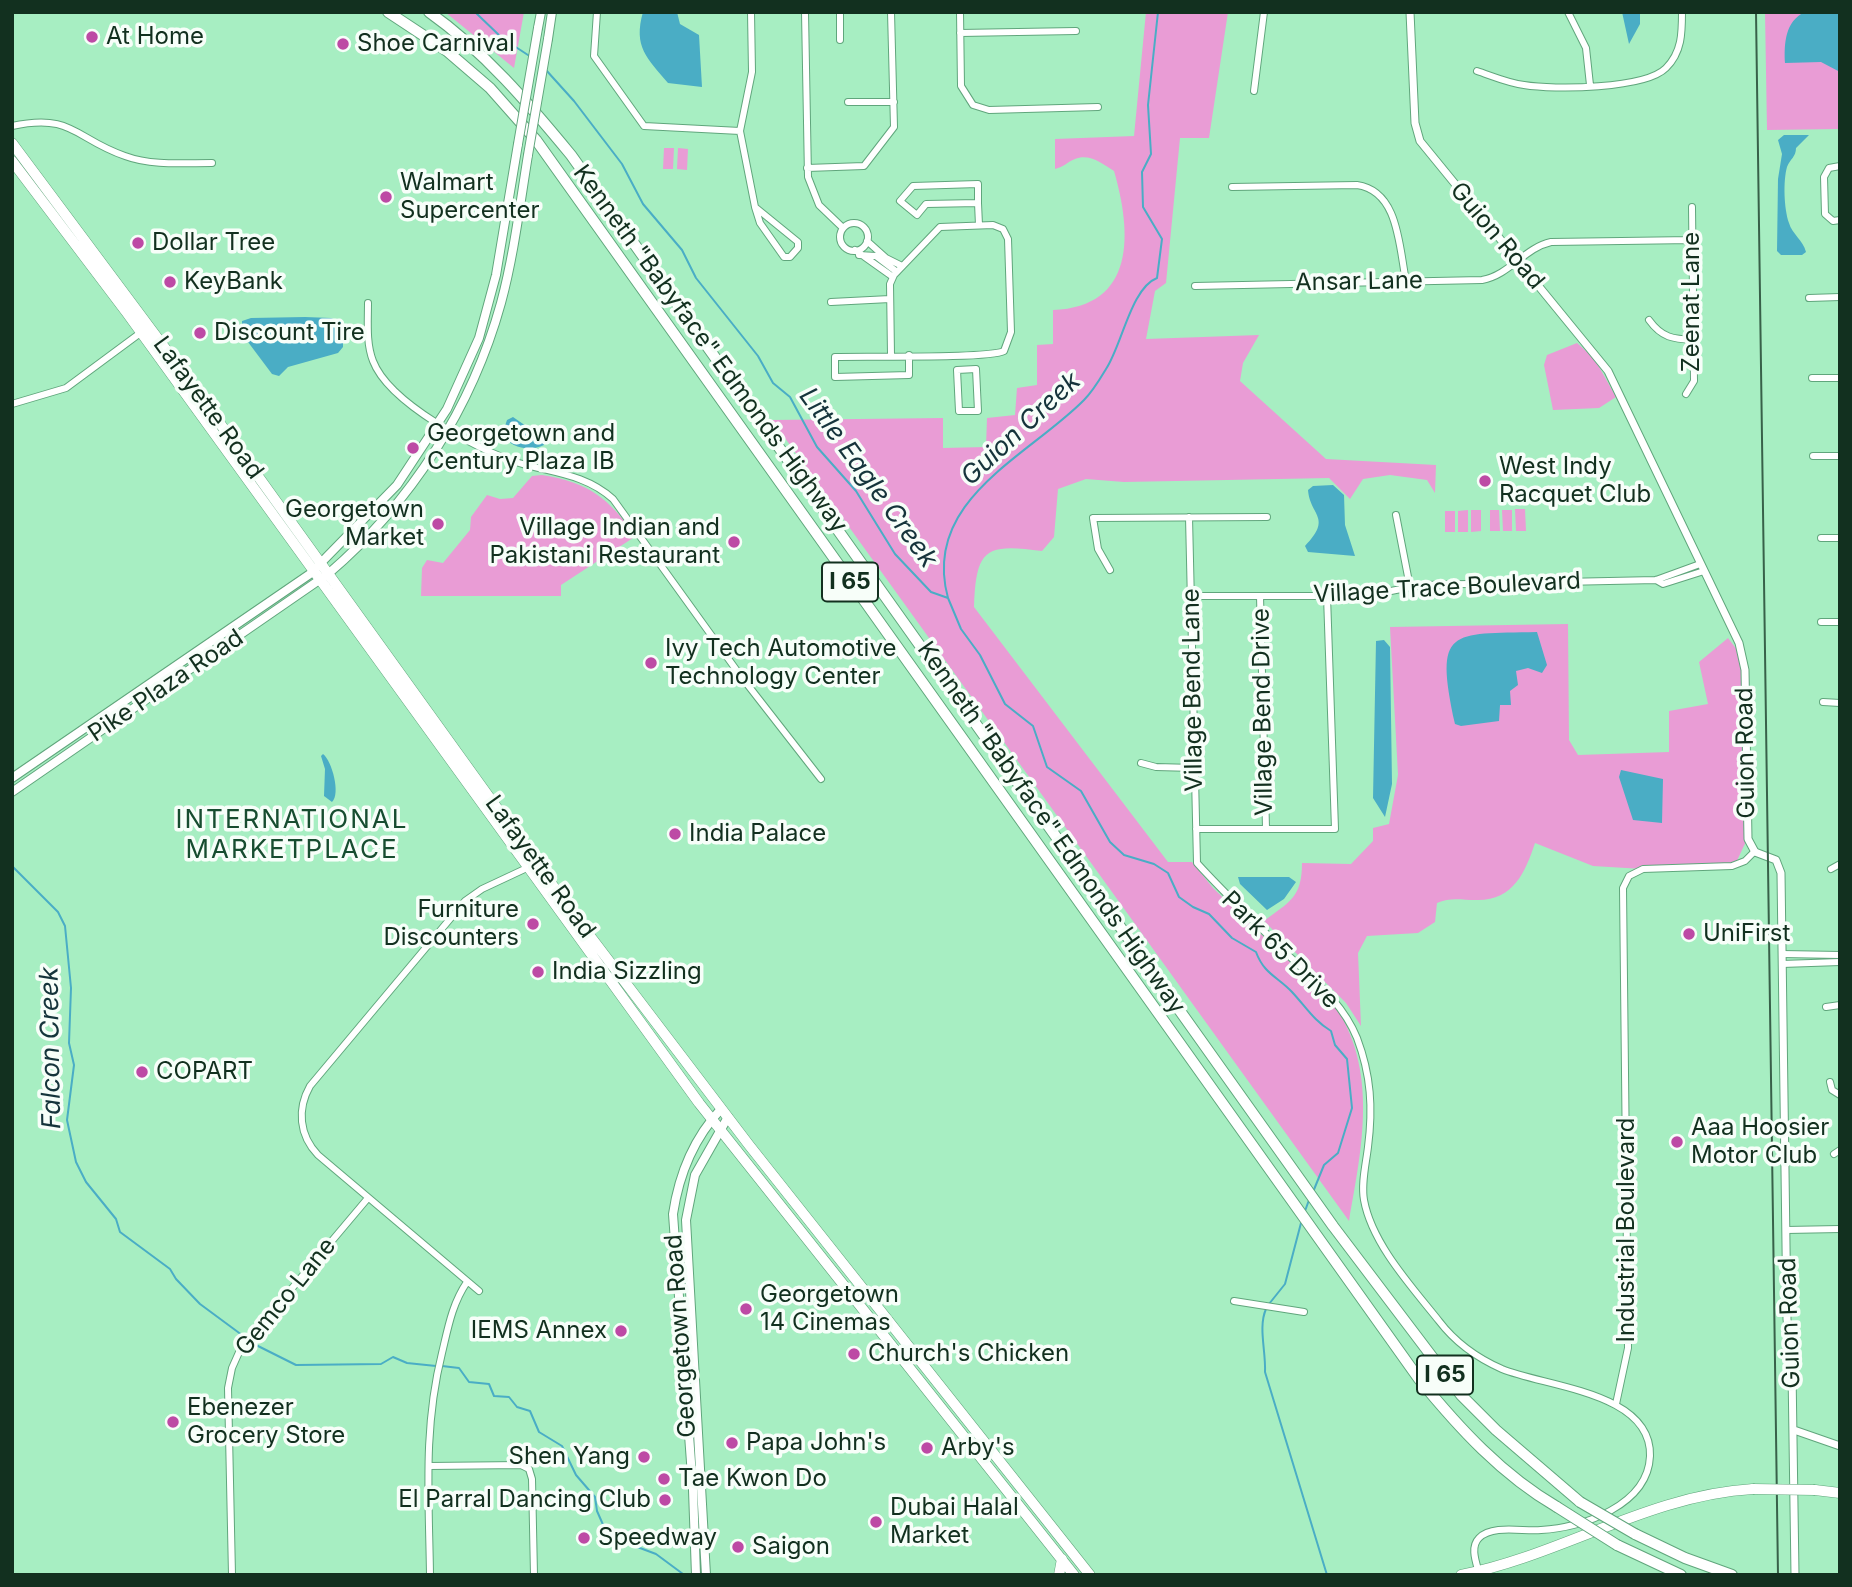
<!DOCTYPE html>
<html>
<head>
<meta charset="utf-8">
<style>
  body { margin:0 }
  #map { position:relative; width:1852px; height:1587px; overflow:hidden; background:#a7eec2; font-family:Inter,sans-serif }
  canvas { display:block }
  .frame { position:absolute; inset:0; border:14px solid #12301f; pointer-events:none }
</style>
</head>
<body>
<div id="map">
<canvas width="1852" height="1587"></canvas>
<div class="frame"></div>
</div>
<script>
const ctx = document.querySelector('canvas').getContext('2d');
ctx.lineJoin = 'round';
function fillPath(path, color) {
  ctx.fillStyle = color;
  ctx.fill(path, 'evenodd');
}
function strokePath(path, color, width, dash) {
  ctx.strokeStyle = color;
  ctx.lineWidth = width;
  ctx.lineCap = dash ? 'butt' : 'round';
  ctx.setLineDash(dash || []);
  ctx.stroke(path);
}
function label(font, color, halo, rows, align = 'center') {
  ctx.font = font + ' Inter,sans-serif';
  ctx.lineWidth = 7;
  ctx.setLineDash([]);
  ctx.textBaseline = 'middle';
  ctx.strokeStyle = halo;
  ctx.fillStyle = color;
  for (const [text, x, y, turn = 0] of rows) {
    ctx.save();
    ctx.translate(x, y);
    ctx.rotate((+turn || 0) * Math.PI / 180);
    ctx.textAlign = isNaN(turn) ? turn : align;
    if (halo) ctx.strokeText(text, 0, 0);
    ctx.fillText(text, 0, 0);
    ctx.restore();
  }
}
fillPath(new Path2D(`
  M445 12H524L514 68Z
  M1146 12H1228L1209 138H1180L1166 283 1155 291 1146 339 1259 335 1243 363 1240 381 1326 459 1436 465 1435 493 1427 480 1390 475 1363 479 1350 499 1329 478 1124 482 1086 479 1058 489 1054 537 1042 551C985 543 976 549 974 607L1168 862H1192L1213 888 1333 1003C1379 1069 1362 1147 1349 1221L772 420 943 418V448L986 447 987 418 1015 415 1017 388 1037 385V345L1053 344V310C1136 307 1132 233 1114 171 1103 164 1089 153 1075 159 1067 162 1064 167 1055 169V139L1134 136Z
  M1765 12H1840V129L1767 130Z
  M664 148H674L673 169H663Z
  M678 148 688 149 687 170 677 169Z
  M1577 343 1594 358 1616 397 1599 408 1553 410 1544 365 1547 355Z
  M542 475C590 483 608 498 636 536L561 585V596H421L422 568 427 560 443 563 470 530 471 517 487 495 500 499 513 498 532 476Z
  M1525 509 1526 531H1516L1515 509Z
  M1468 510V532H1458V511Z
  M1471 510H1481V531L1471 532Z
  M1490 510H1499L1500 531H1490Z
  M1502 510H1512V531H1503Z
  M1445 511H1455V532H1445Z
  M1568 624 1569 740 1578 755 1669 752V711L1708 704 1699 662 1728 638 1744 659 1748 837 1735 865 1643 869 1593 866 1535 843C1525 873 1513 901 1476 900 1462 900 1450 897 1437 903L1435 922 1418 933 1367 936 1358 953 1361 1026 1346 1003 1264 921C1289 902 1302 898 1302 863L1351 864 1373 841V828L1389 824 1398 775 1390 627Z`), '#e99cd5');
fillPath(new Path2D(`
  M643 12H677L680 24 699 35 702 87 668 83C647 58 633 47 643 12Z
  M1622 12H1640V24L1629 44Z
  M1805 12H1840V72L1821 62 1785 63C1784 44 1785 21 1805 12Z
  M1784 135H1809L1796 148C1796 157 1790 159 1787 167 1783 181 1784 209 1789 223 1792 234 1803 240 1806 252L1802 255H1781L1777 251 1778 179 1782 154 1778 140Z
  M305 317 331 318 343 323V347L338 353 288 367 279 376 272 374 242 334V321L251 318Z
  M513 417 526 426 544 430V445C530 452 511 448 502 435L507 420Z
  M1333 485 1344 495 1345 525 1355 556 1308 552 1305 546C1333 517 1310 516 1308 490L1313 486Z
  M1537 632 1547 665 1542 673 1528 668 1516 671 1518 685 1510 691 1511 705H1500L1499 721 1461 726 1455 724C1434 627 1450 634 1537 632Z
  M1384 640 1390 647 1392 784 1385 817 1373 798 1376 641Z
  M323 754C332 761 341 794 332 802L324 796 325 769 321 756Z
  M1621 770 1663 779 1662 823 1633 820 1619 777Z
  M1238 877H1289L1296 882 1284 899 1267 910 1240 884Z`), '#4aadc5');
strokePath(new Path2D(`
  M475 12 502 38 531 57
  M546 70 574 101 622 164 643 204 682 250 696 278 758 356 773 383 790 397 817 447 856 491 895 554 931 592 948 598 961 629 980 655 1005 704 1033 726 1047 767 1081 791 1110 842 1124 855 1154 864 1168 873 1179 897 1193 907 1209 914 1232 938 1256 952C1264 974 1278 977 1292 992 1306 1007 1314 1021 1331 1031L1335 1045 1347 1059 1352 1108 1338 1153 1324 1165 1313 1192
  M948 598C921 500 1029 456 1084 400 1093 391 1100 379 1106 369 1122 345 1131 288 1157 278L1162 239 1143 207 1142 172 1151 154 1148 105 1158 12
  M12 866 58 912 65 926 71 988 69 1043 74 1065 67 1120 76 1162 86 1182 116 1219 120 1232 170 1269 176 1279 200 1304 246 1338
  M1305 1211 1309 1200
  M1269 1304 1285 1284 1301 1223
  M1266 1309C1258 1327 1266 1351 1265 1372L1327 1575
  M250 1342 296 1365 381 1364 393 1357 407 1363 436 1366
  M442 1366 459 1368 469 1382 489 1384 494 1396 509 1397 517 1407 530 1411 539 1432 562 1446 576 1475 595 1497 597 1511 608 1536 656 1554 683 1574`), '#4aadc5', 2);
const minor = new Path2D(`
  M597 12 594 56 644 126 740 131
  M751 12 752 72 740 131 755 207
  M805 12 808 177 819 205 843 228
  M840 12V40
  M960 12 961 86 973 105 989 110 1098 107
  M1568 12 1586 48 1590 85
  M960 33 1076 31
  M1477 71C1492 76 1508 83 1524 85 1554 90 1645 89 1666 68 1682 52 1682 33 1682 12
  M1254 91 1264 12
  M848 102H894
  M12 126C73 113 75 139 125 156 152 166 183 163 212 163
  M1840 166 1829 168 1824 177 1825 214 1833 221 1840 220
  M807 168 864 166 894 127 891 12
  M978 184V203L926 204 917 215 900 201 913 186Z
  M1232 187 1357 185C1399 191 1399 247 1406 281
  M978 203 979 225
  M755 207 798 242V248L790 257H784L760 223Z
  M840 237a14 14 0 1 1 28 0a14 14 0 1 1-28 0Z
  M867 241 886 258 902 266
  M855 250 893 277
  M859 255 876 256 897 272
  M1195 286 1482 280C1510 275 1524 248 1551 242L1692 240
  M1809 298 1840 297
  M831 302 890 299
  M368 303C368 322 366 343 373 361 389 403 477 450 519 463 553 473 585 474 613 499L740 675 821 779
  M1649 320C1662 338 1673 339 1694 340
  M891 355 890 284 894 275 940 227 993 225 1003 229 1008 239 1011 332 1004 351C989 359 863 356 835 357V377L909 375V355
  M976 369 978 411H959L957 370Z
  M1812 378H1840
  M1686 394 1694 381 1692 207
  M12 404 66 388 143 331
  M1813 456H1840
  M1396 515 1410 587
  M1189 517 1197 863C1225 894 1256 923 1286 953 1313 979 1343 1003 1357 1038 1371 1075 1373 1108 1368 1147 1366 1164 1361 1183 1364 1200 1372 1244 1412 1287 1439 1321 1455 1342 1477 1358 1502 1369 1546 1387 1652 1392 1650 1456 1648 1505 1583 1528 1541 1530 1524 1532 1493 1524 1479 1538 1470 1547 1476 1562 1479 1573
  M1821 538H1840
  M1110 570 1098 549 1093 518 1267 517
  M1656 580 1663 584 1704 571
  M1191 596H1327L1381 593 1421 585 1656 580 1700 564
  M1260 596 1266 828
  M1821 622H1840
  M1823 702 1840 703
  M1141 763 1156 767 1194 768
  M1196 829H1335L1327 596
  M1831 869 1840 864
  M1782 954 1840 955
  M1782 964 1840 962
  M1826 1007 1840 1005
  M1830 1082 1832 1090 1840 1095
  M1834 1154 1840 1150
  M1786 1230 1840 1229
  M479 1291 318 1155C299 1135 297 1109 310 1086L465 901 482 889 529 867
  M1234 1301 1304 1312
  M1616 1404 1628 1348 1623 888 1629 876 1643 869 1732 866 1745 861 1755 851
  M429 1466 521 1465 529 1469 532 1479 534 1575
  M232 1575 228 1388 232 1368 240 1350 368 1198
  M430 1575C429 1498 423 1429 442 1353 448 1328 452 1304 467 1282`);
const tertiary = new Path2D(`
  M1410 12 1415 123 1420 141 1608 371 1739 643 1745 670 1748 839 1755 852 1776 860 1781 873 1787 1319 1792 1370 1795 1575
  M1794 1430 1840 1446`);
const secondary = new Path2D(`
  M538 28 541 12
  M548 39 552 12
  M12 778 310 574 397 485 447 409 479 338 496 275 518 144
  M12 792 328 574C411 503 472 408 501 303 514 255 520 204 528 155
  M696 1575 693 1490 673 1214C679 1174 694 1138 721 1109
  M706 1575 686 1220 695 1175 728 1117`);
const primary = new Path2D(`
  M12 143 188 379 574 915 749 1145 1090 1575
  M12 161 127 313 699 1103 1074 1575
  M1815 1490 1840 1493
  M1059 1575 1062 1559
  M1461 1575C1562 1555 1649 1495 1753 1489`);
const motorway = new Path2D(`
  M388 12 447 51 490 88 536 140 1419 1379C1459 1428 1502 1475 1557 1507
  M429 12C484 51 529 104 571 155L1333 1226 1461 1395 1496 1430 1580 1502
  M1635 1534 1685 1558 1732 1575
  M1617 1545 1681 1575`);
strokePath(minor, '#60a67c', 8);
strokePath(tertiary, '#60a67c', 9);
strokePath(secondary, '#60a67c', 10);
strokePath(primary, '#60a67c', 11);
strokePath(motorway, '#60a67c', 12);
strokePath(minor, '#fff', 6);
strokePath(tertiary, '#fff', 7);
strokePath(secondary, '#fff', 8);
strokePath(primary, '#fff', 10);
strokePath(motorway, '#fff', 10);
strokePath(new Path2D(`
  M1756 12 1778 1575`), '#386049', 2);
const secondaryBridge = new Path2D(`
  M518 144 538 28
  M528 155 548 39`);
const primaryBridge = new Path2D(`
  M1753 1489 1815 1490`);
const motorwayBridge = new Path2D(`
  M1580 1502 1635 1534
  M1557 1507 1617 1545`);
strokePath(secondaryBridge, '#60a67c', 10, []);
strokePath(primaryBridge, '#60a67c', 11, []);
strokePath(motorwayBridge, '#60a67c', 12, []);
strokePath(secondaryBridge, '#fff', 8);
strokePath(primaryBridge, '#fff', 10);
strokePath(motorwayBridge, '#fff', 10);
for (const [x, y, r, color] of [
  [92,37,7,"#bd4aa5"],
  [343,44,7,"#bd4aa5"],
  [386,197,7,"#bd4aa5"],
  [138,243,7,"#bd4aa5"],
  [170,282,7,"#bd4aa5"],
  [200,333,7,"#bd4aa5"],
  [413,448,7,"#bd4aa5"],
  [1485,481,7,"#bd4aa5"],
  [438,524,7,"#bd4aa5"],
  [734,542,7,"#bd4aa5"],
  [651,663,7,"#bd4aa5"],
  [675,834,7,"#bd4aa5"],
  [533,924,7,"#bd4aa5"],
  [1689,934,7,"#bd4aa5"],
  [538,972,7,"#bd4aa5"],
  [142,1072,7,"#bd4aa5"],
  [1677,1142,7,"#bd4aa5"],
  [746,1309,7,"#bd4aa5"],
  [621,1331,7,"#bd4aa5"],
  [854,1354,7,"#bd4aa5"],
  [173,1422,7,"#bd4aa5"],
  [732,1443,7,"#bd4aa5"],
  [927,1448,7,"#bd4aa5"],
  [644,1457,7,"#bd4aa5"],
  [664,1479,7,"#bd4aa5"],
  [665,1500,7,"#bd4aa5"],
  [876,1522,7,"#bd4aa5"],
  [584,1538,7,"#bd4aa5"],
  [738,1547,7,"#bd4aa5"]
]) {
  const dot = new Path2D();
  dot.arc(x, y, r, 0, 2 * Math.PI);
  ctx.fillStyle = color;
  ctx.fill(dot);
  strokePath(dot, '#f7fef9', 2.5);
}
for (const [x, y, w] of [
  [850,582,56],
  [1445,1375,56]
]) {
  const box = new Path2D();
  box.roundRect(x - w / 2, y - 19.5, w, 39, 5);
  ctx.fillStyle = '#f7fef9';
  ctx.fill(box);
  strokePath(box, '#12301f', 2);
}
label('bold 23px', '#12301f', null, [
  ["I 65",850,582],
  ["I 65",1445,1375]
]);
label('24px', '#12301f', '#f7fef9', [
  ["At Home",106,37],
  ["Shoe Carnival",357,44],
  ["Walmart",400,183],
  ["Supercenter",400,211],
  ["Dollar Tree",152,243],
  ["KeyBank",184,282],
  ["Discount Tire",214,333],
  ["Georgetown and",427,434],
  ["Century Plaza IB",427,462],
  ["West Indy",1499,467],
  ["Racquet Club",1499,495],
  ["Georgetown",424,510,"right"],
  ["Market",424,538,"right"],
  ["Village Indian and",720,528,"right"],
  ["Pakistani Restaurant",720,556,"right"],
  ["Ivy Tech Automotive",665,649],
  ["Technology Center",665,677],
  ["India Palace",689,834],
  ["Furniture",519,910,"right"],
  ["Discounters",519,938,"right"],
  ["UniFirst",1703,934],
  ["India Sizzling",552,972],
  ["COPART",156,1072],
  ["Aaa Hoosier",1691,1128],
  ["Motor Club",1691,1156],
  ["Georgetown",760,1295],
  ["14 Cinemas",760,1323],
  ["IEMS Annex",607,1331,"right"],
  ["Church's Chicken",868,1354],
  ["Ebenezer",187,1408],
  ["Grocery Store",187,1436],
  ["Papa John's",746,1443],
  ["Arby's",941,1448],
  ["Shen Yang",630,1457,"right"],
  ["Tae Kwon Do",678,1479],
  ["El Parral Dancing Club",651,1500,"right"],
  ["Dubai Halal",890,1508],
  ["Market",890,1536],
  ["Speedway",598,1538],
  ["Saigon",752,1547]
], 'left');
label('24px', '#12301f', '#f7fef9', [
  ["Guion Road",1497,236,50],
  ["Ansar Lane",1359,282,-1],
  ["Zeenat Lane",1692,302,-90],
  ["Kenneth \"Babyface\" Edmonds Highway",710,349,54],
  ["Lafayette Road",208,408,54],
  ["Village Trace Boulevard",1447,588,-3],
  ["Pike Plaza Road",166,686,-34],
  ["Village Bend Lane",1193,690,-91],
  ["Village Bend Drive",1263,712,-91],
  ["Guion Road",1746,753,-91],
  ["Kenneth \"Babyface\" Edmonds Highway",1051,828,55],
  ["Lafayette Road",540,867,54],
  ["Park 65 Drive",1280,950,45],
  ["Industrial Boulevard",1627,1230,-90],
  ["Gemco Lane",286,1297,-51],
  ["Guion Road",1790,1323,-92],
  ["Georgetown Road",681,1336,-94]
]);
label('italic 26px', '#15343b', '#f7fef9', [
  ["Guion Creek",1021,429,-43],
  ["Little Eagle Creek",868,478,54],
  ["Falcon Creek",51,1048,-91]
]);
ctx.letterSpacing = '2px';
label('26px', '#174d30', '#f7fef9', [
  ["INTERNATIONAL",292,820],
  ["MARKETPLACE",292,850]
]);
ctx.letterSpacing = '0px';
</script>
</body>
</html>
